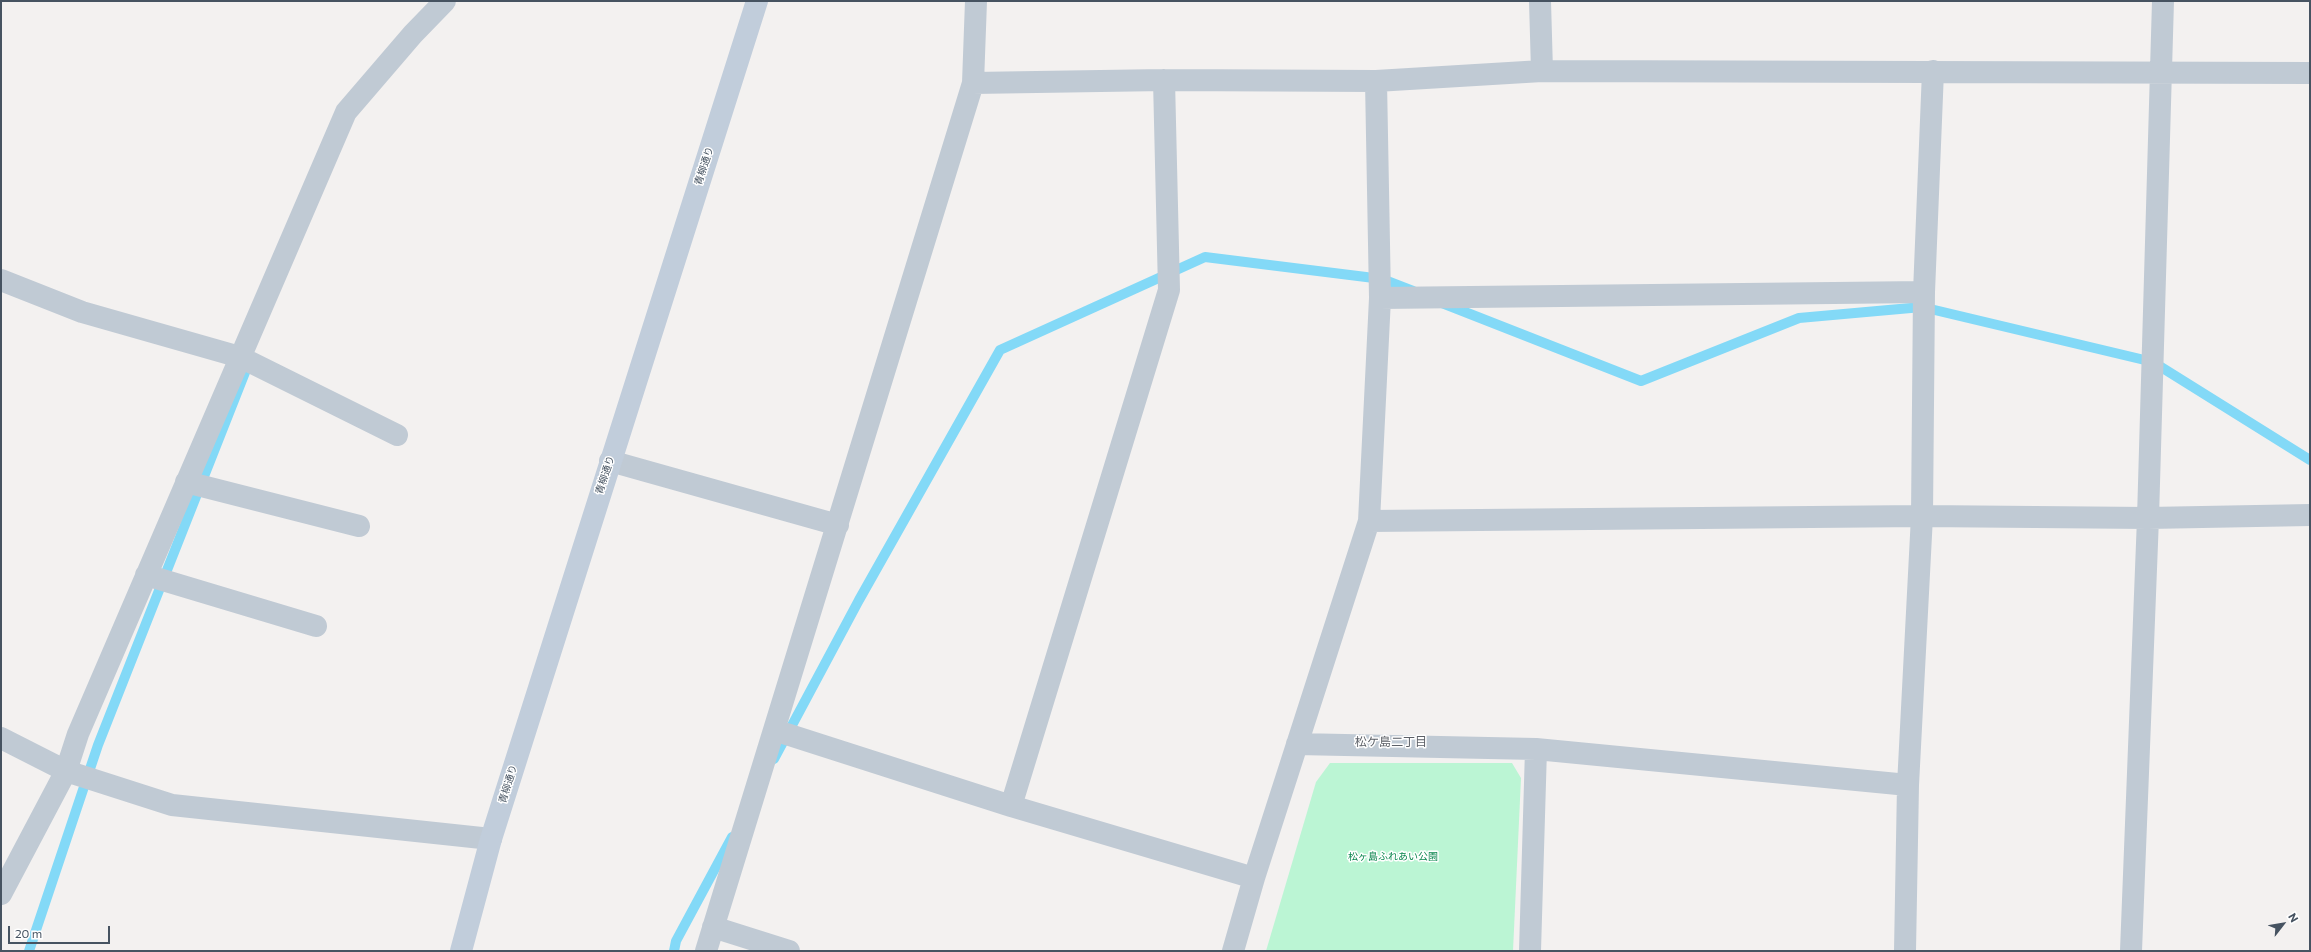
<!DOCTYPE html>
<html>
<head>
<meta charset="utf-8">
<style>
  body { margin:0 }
  #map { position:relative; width:2311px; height:952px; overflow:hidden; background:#f3f1f0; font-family:Commissioner,sans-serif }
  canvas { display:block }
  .frame { position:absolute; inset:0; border:2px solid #465361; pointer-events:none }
  .north { position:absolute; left:2263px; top:904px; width:40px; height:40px; -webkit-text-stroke:3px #fff; paint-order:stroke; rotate:59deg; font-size:11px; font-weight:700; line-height:16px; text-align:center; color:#465361 }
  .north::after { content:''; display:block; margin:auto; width:14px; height:18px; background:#465361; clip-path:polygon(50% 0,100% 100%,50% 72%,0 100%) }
  .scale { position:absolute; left:8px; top:926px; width:102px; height:18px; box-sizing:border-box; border:2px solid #465361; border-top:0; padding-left:5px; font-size:12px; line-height:14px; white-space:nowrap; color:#465361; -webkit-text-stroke:3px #fff; paint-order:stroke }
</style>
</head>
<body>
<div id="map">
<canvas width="2311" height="952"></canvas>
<div class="frame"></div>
<div class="north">N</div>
<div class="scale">20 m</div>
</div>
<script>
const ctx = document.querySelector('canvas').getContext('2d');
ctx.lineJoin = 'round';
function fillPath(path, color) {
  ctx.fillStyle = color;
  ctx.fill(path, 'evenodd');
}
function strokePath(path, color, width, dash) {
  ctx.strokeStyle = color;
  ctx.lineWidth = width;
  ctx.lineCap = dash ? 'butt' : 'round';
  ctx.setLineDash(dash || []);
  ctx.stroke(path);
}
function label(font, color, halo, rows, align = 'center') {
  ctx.font = font + ' Commissioner,"Noto Sans JP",sans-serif';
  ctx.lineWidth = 3;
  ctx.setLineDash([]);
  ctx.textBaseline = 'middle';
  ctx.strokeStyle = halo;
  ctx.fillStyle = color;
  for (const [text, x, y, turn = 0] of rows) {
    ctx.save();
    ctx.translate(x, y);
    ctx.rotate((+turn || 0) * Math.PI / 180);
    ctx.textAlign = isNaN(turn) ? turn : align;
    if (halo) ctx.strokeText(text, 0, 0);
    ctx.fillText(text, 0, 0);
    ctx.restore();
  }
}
fillPath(new Path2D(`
  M1330 763H1512L1521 778 1513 951H1266L1316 782Z`), '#bbf5d4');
strokePath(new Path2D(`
  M1442 303 1641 381 1799 318 1922 307 2153 362 2310 460
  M774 759 859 600 1000 350 1205 257 1382 279 1413 291
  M29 951 98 745 246 370
  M674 951 676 941 732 837`), '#83d9f7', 10);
strokePath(new Path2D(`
  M1540 1 1542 71
  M973 83 1164 80 1376 81 1542 71 2310 73
  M1 280 82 312 240 357 397 435
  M1380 298 1924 292
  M610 461 838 525
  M186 482 359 526
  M1369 521 1922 516 2148 518 2310 515
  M146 575 316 626
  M774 730 1011 806 1254 878
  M1 738 66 771 172 805 491 839
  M1297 744 1536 749 1908 785
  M1011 806 1169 290 1164 80
  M1 894 66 771 78 734 346 112 413 34 445 1
  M713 927 789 951
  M706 951 973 83 976 1
  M1233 951 1254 878 1369 521 1380 298 1376 81
  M1530 951 1536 749
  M1905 951 1908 785 1922 516 1924 292 1933 71
  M2131 951 2148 518 2163 1`), '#c0cad4', 22);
strokePath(new Path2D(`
  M461 951 491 839 757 1`), '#c1cddb', 22);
label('10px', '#465361', '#fff', [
  ["青柳通り",704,166,-72],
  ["青柳通り",605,475,-72],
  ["青柳通り",508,784,-73]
]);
label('10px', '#0c874f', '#fff', [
  ["松ヶ島ふれあい公園",1393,857]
]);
label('12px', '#5c6067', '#fff', [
  ["松ケ島二丁目",1391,742]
]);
</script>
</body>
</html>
